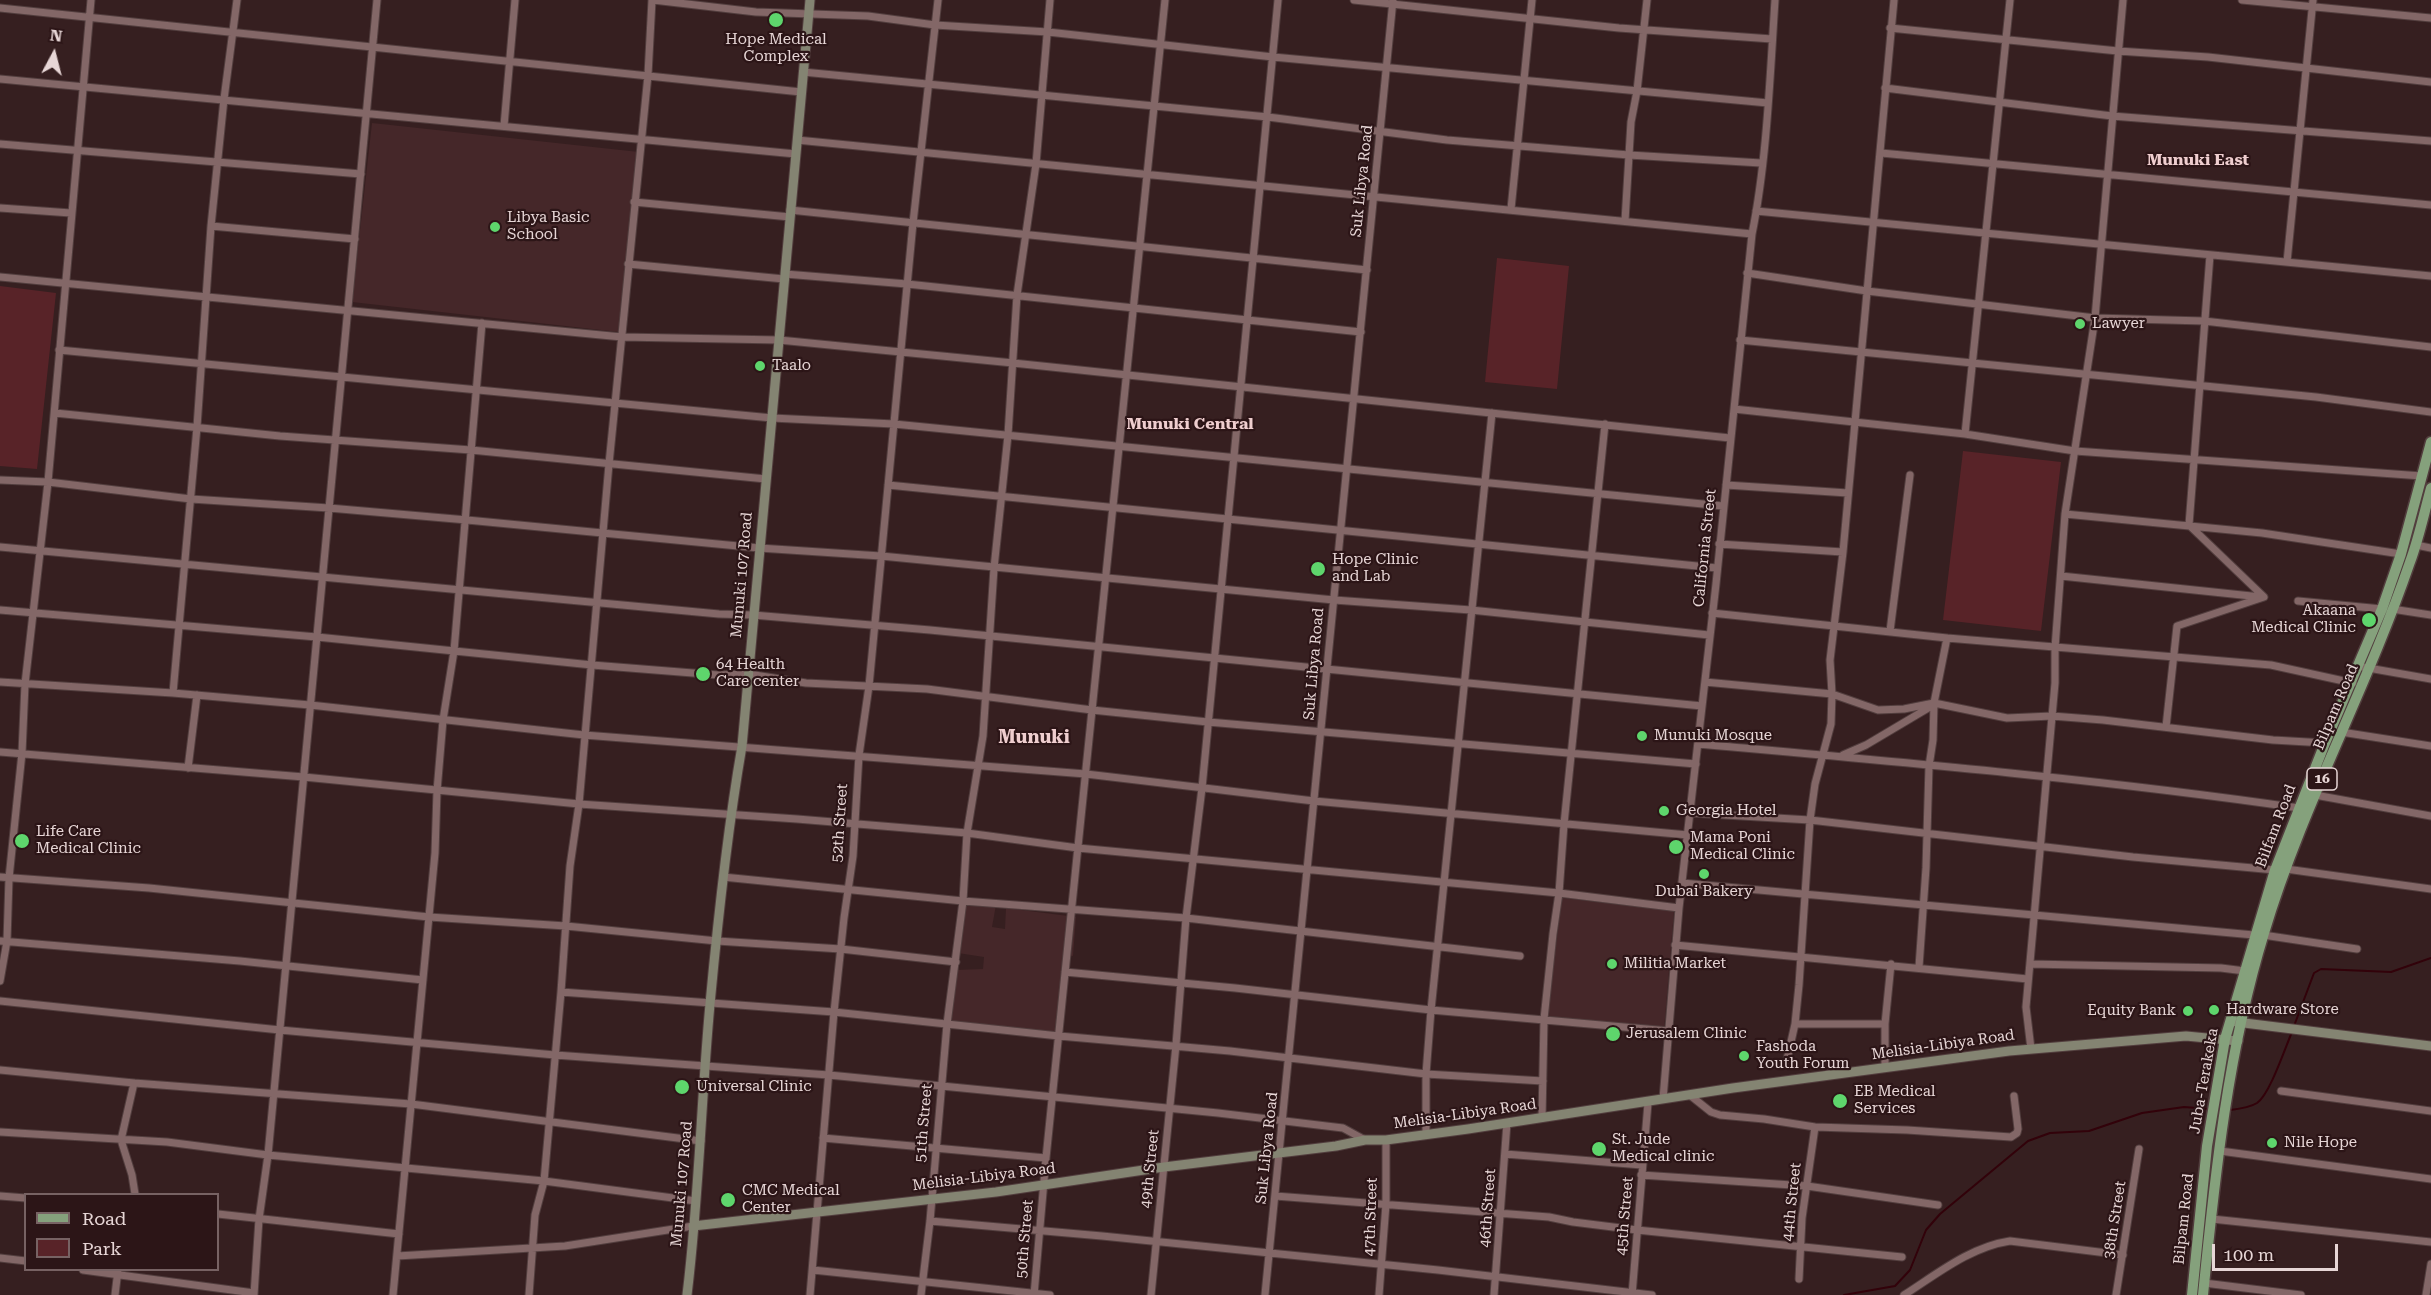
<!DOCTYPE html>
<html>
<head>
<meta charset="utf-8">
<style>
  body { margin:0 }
  #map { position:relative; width:2431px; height:1295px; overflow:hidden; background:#361f20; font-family:"Roboto Serif",serif }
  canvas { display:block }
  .legend { position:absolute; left:24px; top:1193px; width:195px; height:78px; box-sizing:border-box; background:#2c1517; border:2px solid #776263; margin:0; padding:8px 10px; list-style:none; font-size:18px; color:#e7d6d6 }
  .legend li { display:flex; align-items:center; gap:12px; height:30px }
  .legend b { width:30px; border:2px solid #776263 }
  .north { position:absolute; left:24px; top:24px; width:60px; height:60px; -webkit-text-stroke:4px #2c1517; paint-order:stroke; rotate:7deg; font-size:16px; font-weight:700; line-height:24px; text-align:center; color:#e7d6d6 }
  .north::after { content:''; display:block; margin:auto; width:21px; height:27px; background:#e7d6d6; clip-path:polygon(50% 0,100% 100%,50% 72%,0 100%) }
  .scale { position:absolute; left:2212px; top:1244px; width:126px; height:27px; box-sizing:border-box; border:3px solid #e7d6d6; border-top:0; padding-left:8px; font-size:18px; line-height:21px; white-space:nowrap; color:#e7d6d6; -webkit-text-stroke:4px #2c1517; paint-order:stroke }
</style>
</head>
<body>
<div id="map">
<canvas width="2431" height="1295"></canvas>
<ul class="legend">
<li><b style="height:8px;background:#85a17c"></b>Road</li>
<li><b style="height:16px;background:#582328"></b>Park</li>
</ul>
<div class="north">N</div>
<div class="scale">100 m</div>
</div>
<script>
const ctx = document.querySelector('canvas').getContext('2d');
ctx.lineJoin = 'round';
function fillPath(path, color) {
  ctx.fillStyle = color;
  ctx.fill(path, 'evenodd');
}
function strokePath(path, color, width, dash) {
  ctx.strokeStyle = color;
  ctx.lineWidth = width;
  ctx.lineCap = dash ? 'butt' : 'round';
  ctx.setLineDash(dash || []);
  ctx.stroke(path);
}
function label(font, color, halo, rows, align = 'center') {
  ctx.font = font + ' "Roboto Serif",serif';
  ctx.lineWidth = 4.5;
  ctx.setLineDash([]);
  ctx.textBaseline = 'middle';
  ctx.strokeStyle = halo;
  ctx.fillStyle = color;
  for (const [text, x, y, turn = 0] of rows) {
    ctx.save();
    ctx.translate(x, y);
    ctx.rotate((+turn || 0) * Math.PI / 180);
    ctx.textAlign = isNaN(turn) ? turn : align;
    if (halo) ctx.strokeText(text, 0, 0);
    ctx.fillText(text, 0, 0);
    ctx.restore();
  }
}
fillPath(new Path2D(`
  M372 123 639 152 619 332 352 302Z
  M1562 898 1674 911 1664 1030 1547 1017Z
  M967 902 996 905 992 927 1005 929 1006 908 1076 917 1073 956 1067 955 1061 1035 949 1021 956 970 983 969 984 957 958 953 961 927Z`), '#452729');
fillPath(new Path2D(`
  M1497 258 1569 266 1557 389 1485 382Z
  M0 286 56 293 37 469 0 466Z
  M1963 451 2061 462 2041 631 1943 620Z`), '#582328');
strokePath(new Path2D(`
  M2294 1026 2314 973 2321 969 2391 972 2431 958
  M2230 1110C2239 1109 2249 1108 2257 1103 2270 1094 2285 1048 2292 1032
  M1844 1295 1895 1286 1910 1270 1926 1230 1940 1214 2028 1141 2050 1133 2089 1131 2142 1113 2184 1107 2209 1109`), '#32020a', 2);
const street = new Path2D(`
  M653 0 756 12 868 16 935 25 1048 32 1273 57 1768 103
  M1354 0 1619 28 1772 39
  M2242 0 2431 18
  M0 8 801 92
  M1890 28 2118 51 2208 57 2431 82
  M803 72 1268 117 1447 140 1629 155 1761 163
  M0 79 796 154
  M1885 88 2112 116 2431 141
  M504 126 515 0
  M797 140 1752 234
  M0 144 361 174
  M1881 153 2431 205
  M634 202 790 217
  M0 208 71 213
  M1511 209 1532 0
  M790 210 1367 270
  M1756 211 2431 276
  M1625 221 1631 122 1637 91 1647 0
  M211 226 355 239
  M2287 262 2313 0
  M628 264 784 279
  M1747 273 1867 291 2095 318 2204 321 2431 347
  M785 274 907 284 1361 332
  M0 277 622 337 779 340 1013 363 1730 438
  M1740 340 2316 397 2431 412
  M59 350 772 418 894 424 1723 506
  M1734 409 1965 434 2075 451 2422 476
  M55 413 280 436 471 450 766 479
  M1965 434 2010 0
  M0 480 48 482 191 499 329 508 467 520 759 548 881 556 1334 600 1471 610 1709 635
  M888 485 1717 568
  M1726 485 1848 493
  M2065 514 2262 533 2401 554
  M1719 544 1843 552
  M2416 545 2431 548
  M0 547 719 614 753 615 930 630 1702 706
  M2061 576 2261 597
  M2298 601 2382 609
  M2392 609 2431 615
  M0 610 317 637 592 665 718 675 748 674 806 683 927 689 1092 710 1208 722 1696 764
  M1712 613 1947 638 2271 665 2353 683
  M1890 631 1910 475
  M2357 666 2431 679
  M0 682 173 693 310 705 584 735 1086 774 1314 801 1688 835
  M1705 682 1832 694 1878 710 1904 709 1934 703 2007 718 2052 716 2103 720 2273 740 2325 743
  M173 693 197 427 211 226 224 99 237 0
  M2166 727 2177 626 2264 597 2189 525 2210 255
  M2341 732 2431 746
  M1698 744C1899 762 2100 779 2299 808
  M0 752 304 777 579 804 797 819 967 833 1078 848 1559 893 1679 908
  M1843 755 1866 745 1930 707
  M188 768 197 695
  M2315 795 2431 816
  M1691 813 1810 820 2133 857 2275 870
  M2286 869 2431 889
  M0 877 149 888 429 917 566 926 717 941 841 949 956 962
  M723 877 963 901 1186 918 1520 956
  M1682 883 2254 935
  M2263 935 2357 949
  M0 941 240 961 423 980
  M1675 945 2028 979
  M2030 964 2221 968 2245 971
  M1919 967 1926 868 1929 766 1933 740 1934 703 1947 638
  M1065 972 1235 988 1431 1010 1669 1031
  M0 981 7 941 9 878 22 753 25 684 48 482 91 0
  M561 992 834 1012 1059 1036 1230 1051 1426 1074 1543 1081
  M0 1001 280 1030 555 1055 829 1075 1218 1113 1343 1128 1365 1140
  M1795 1024H1885
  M2031 1049 2026 1007 2055 683V648L2065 514 2095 318 2123 0
  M1786 1064 1795 1024 1799 985 1810 820 1815 784 1831 724 1832 694 1830 660 1843 552 1894 0
  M1885 1068V1024L1891 964
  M0 1070 134 1083 411 1104 701 1141
  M134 1083 121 1140 132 1175 135 1194
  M2281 1091 2431 1111
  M1691 1096 1711 1112 1720 1115 1764 1119 1815 1127 1907 1130 2011 1137 2017 1133 2018 1129 2014 1096
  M1663 1099 1679 908 1716 584 1752 234C1767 160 1770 76 1775 0
  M1542 1118 1544 1019 1553 934 1559 893 1564 824 1605 424
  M0 1132 167 1142 268 1155 544 1181 696 1201
  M1426 1134V1074L1431 1010 1492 413
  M823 1138 1046 1158
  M2220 1151 2431 1179
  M1505 1154 1642 1165
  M1641 1175 1807 1186 1938 1205
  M0 1196 26 1198
  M1275 1196 1549 1217 1573 1222 1637 1230 1902 1257
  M218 1214 399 1234
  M2212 1219 2431 1242
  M930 1221 1102 1236 1438 1270 1652 1295
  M397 1256 565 1246 693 1226
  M0 1258 26 1261
  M83 1270 254 1293
  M813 1270 1050 1295
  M1799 1279 1802 1218 1815 1127
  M2204 1283 2301 1295
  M115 1295 118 1270
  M254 1295 259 1219 268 1155 377 0
  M393 1295 435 853 437 791 443 720 454 651 482 323
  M529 1295 535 1215 544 1181 561 992 570 866 579 804 609 464 648 75 652 0
  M810 1295 834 1012 844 918 853 856 859 755 869 686 913 223 938 0
  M921 1295 930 1221 947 1024 963 901 967 833 983 736 994 568 1008 435 1017 295 1036 164 1050 0
  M1034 1295 1046 1158 1165 0
  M1151 1295 1176 1045 1186 918 1202 788 1278 0
  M1265 1295 1393 0
  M1379 1295 1386 1204V1140
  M1494 1295 1507 1123
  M1632 1295 1648 1103
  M1904 1295C1937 1274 1970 1247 2010 1241L2123 1255
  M2116 1295 2139 1149
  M2426 1295 2431 1264`);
const secondary = new Path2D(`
  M2236 1022 2431 1046
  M693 1226 996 1192 1164 1167 1336 1146 1365 1140H1386L1468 1129 1733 1088 2009 1051 2186 1036 2238 1041
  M687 1295C699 1198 701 1101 710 1004 718 918 727 832 742 746L810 0`);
const primary = new Path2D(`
  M2192 1295 2207 1146 2225 1039 2275 870 2325 743 2382 609 2401 554 2431 442
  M2203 1295C2215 1174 2228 1050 2264 933 2302 806 2367 688 2410 562 2419 538 2424 513 2431 488`);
strokePath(street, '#523e3e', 9);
strokePath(secondary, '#523e3e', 11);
strokePath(primary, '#523e3e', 13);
strokePath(street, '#836767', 7);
strokePath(secondary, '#848472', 9);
strokePath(primary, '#85a17c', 10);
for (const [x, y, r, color] of [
  [776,20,8,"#5ed56c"],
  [495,227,6,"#5ed56c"],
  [2080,324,6,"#5ed56c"],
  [760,366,6,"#5ed56c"],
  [1318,569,8,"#5ed56c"],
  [2369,620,8,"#5ed56c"],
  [703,674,8,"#5ed56c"],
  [1642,736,6,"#5ed56c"],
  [1664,811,6,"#5ed56c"],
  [22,841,8,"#5ed56c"],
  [1676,847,8,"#5ed56c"],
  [1704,874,6,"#5ed56c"],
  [1612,964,6,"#5ed56c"],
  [2214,1010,6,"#5ed56c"],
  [2188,1011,6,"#5ed56c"],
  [1613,1034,8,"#5ed56c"],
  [1744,1056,6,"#5ed56c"],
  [682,1087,8,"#5ed56c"],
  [1840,1101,8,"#5ed56c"],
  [2272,1143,6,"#5ed56c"],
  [1599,1149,8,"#5ed56c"],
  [728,1200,8,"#5ed56c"]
]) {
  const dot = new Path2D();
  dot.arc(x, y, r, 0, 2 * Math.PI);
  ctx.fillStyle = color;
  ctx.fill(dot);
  strokePath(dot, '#2c1517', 2);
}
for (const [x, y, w] of [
  [2322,779,30]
]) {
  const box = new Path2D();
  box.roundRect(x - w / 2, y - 11, w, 22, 4.5);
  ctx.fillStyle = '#2c1517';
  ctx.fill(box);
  strokePath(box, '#e7d6d6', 1.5);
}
label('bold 14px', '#e7d6d6', null, [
  ["16",2322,779]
]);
label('15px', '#e7d6d6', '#2c1517', [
  ["Hope Medical",776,40,"center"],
  ["Complex",776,57,"center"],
  ["Libya Basic",507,218],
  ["School",507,235],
  ["Lawyer",2092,324],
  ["Taalo",772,366],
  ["Hope Clinic",1332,560],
  ["and Lab",1332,577],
  ["Akaana",2356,611,"right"],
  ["Medical Clinic",2356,628,"right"],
  ["64 Health",716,665],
  ["Care center",716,682],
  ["Munuki Mosque",1654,736],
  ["Georgia Hotel",1676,811],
  ["Life Care",36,832],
  ["Medical Clinic",36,849],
  ["Mama Poni",1690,838],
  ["Medical Clinic",1690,855],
  ["Dubai Bakery",1704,892,"center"],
  ["Militia Market",1624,964],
  ["Hardware Store",2226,1010],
  ["Equity Bank",2176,1011,"right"],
  ["Jerusalem Clinic",1626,1034],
  ["Fashoda",1756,1047],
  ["Youth Forum",1756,1064],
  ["Universal Clinic",696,1087],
  ["EB Medical",1854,1092],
  ["Services",1854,1109],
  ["St. Jude",1612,1140],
  ["Medical clinic",1612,1157],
  ["Nile Hope",2284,1143],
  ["CMC Medical",742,1191],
  ["Center",742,1208]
], 'left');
label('15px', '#e7d6d6', '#2c1517', [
  ["Suk Libya Road",1362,181,-84],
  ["California Street",1705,548,-84],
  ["Munuki 107 Road",742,575,-85],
  ["Suk Libya Road",1314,664,-85],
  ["Bilpam Road",2336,707,-67],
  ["52th Street",840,823,-86],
  ["Bilfam Road",2276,826,-69],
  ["Melisia-Libiya Road",1943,1045,-8],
  ["Juba-Terakeka",2204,1081,-80],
  ["Melisia-Libiya Road",1465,1114,-8],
  ["51th Street",924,1123,-85],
  ["Suk Libya Road",1267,1148,-84],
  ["49th Street",1150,1169,-84],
  ["Melisia-Libiya Road",984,1177,-7],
  ["Munuki 107 Road",682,1184,-85],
  ["44th Street",1792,1202,-84],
  ["46th Street",1488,1208,-86],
  ["45th Street",1625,1216,-85],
  ["47th Street",1371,1217,-88],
  ["Bilpam Road",2184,1219,-84],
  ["38th Street",2115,1220,-81],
  ["50th Street",1025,1239,-85]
]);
label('bold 16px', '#efcecf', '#2c1517', [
  ["Munuki East",2198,160],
  ["Munuki Central",1190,424]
]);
label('bold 18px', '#efcecf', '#2c1517', [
  ["Munuki",1034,738]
]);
</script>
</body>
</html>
